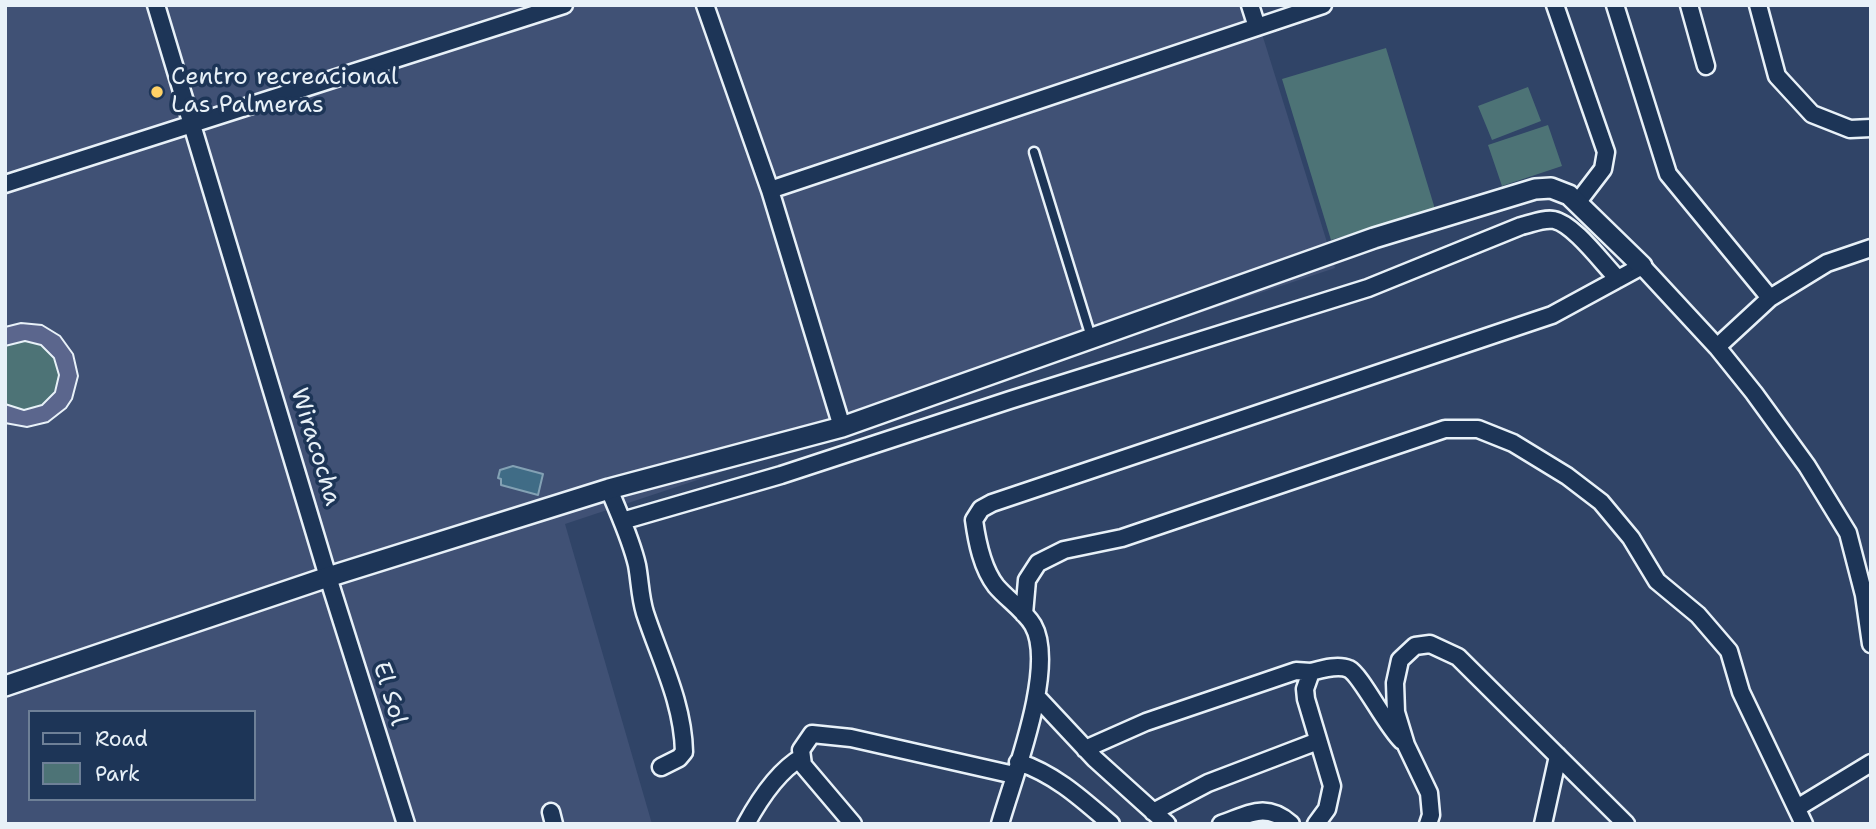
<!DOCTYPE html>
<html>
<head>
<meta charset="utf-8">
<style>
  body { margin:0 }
  #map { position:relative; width:1876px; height:829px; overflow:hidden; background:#304467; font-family:"Shantell Sans",sans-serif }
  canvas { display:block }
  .frame { position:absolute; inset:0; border:7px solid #e8f1f8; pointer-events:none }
  .legend { position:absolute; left:28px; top:710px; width:228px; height:91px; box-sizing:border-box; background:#1d3557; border:2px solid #6e8097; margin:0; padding:9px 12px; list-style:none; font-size:21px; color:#e8f1f8 }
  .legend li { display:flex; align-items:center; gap:14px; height:35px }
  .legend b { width:35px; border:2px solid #6e8097 }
</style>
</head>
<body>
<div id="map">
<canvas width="1876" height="829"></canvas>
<div class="frame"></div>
<ul class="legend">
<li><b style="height:9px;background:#1d3557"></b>Road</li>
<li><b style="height:19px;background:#4d7376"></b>Park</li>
</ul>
</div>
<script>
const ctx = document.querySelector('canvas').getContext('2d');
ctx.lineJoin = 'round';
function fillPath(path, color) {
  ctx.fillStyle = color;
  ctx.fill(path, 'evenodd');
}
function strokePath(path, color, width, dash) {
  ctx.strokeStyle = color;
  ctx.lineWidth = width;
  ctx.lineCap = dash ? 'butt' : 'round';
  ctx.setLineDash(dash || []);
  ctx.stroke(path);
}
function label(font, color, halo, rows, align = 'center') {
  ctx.font = font + ' "Shantell Sans",sans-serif';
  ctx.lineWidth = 7;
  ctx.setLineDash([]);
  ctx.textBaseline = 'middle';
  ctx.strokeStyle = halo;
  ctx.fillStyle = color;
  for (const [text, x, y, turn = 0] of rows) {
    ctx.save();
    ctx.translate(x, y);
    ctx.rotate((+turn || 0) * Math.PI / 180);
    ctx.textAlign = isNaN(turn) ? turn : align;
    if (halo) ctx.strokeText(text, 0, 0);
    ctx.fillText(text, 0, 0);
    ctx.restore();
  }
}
fillPath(new Path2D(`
  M5 5H1253L1335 268 565 524 652 824H5ZM30 712H254V799H30Z`), '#405175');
fillPath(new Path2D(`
  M1386 48 1435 209 1331 240 1282 79Z
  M1528 87 1541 121 1492 140 1478 106Z
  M1548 125 1562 166 1502 186 1488 145Z
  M25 341C84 349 56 432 5 404V347Z`), '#4d7376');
const water = new Path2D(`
  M513 466 543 474 538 495 501 485V479L498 478 500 470Z`);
fillPath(water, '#406c86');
strokePath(water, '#83a1b4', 2);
const building = new Path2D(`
  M21 323 42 325 60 336 73 354 78 376 72 399 66 408 48 422 27 427 5 423V404L24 410 42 405 55 392 59 375 54 358 41 345 25 341 5 346V327Z`);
fillPath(building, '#5b668d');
strokePath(building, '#e8f1f8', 2);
const service = new Path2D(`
  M1034 152 1091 337`);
const minor = new Path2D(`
  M156 5 328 577 406 824
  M705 5 770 190 842 427
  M1250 5 1257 27
  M1555 5 1606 152 1603 169 1577 203
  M1615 5 1668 174 1770 298 1717 347
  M1689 5 1706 66
  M1758 5 1777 76 1812 114 1850 129 1871 128
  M5 184 564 5
  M770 190 1323 5
  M1770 298 1827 263 1871 248
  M609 489C619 514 631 539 637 565 640 581 640 597 645 613 660 659 683 702 684 752L679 758 661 767
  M622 521 781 475 1010 400 1368 288 1521 226C1531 224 1543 218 1554 220 1574 224 1603 264 1618 279
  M1024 614 1027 580 1038 563 1064 550 1122 538 1445 429H1478L1513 443 1567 476 1601 502 1631 538 1657 581 1698 615 1729 651 1741 692 1804 824
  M1037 697 1095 759 1167 824
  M1085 749 1146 722 1296 671 1311 672
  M1018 762C1055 774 1082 799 1111 824
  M1797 808 1871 763
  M551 812 554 824
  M1153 812 1208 783 1318 741
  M746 824C759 800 778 771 802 757
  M853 824 803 765 801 750 812 734 851 738 1014 775
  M1000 824C1013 778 1057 667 1033 625 1024 610 1007 599 996 586 982 568 977 542 974 520L981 509 992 503 1552 315 1642 266 1717 347 1754 393 1807 466 1848 533 1864 595 1871 644
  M1221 824C1250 814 1266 802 1291 824
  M1316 824 1327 809 1332 786 1306 699 1305 689 1311 672C1322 669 1338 664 1349 669 1361 675 1386 726 1402 741
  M1428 824 1431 815 1429 793 1406 745 1396 712 1395 683 1400 660 1415 646 1430 644 1458 657 1626 824
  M1543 824 1558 756`);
const tertiary = new Path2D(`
  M5 686 328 577 609 489 842 427 1374 238 1535 189 1551 188 1569 195 1642 266`);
strokePath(service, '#e8f1f8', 13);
strokePath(minor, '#e8f1f8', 21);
strokePath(tertiary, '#e8f1f8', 24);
strokePath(service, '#1d3557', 8);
strokePath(minor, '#1d3557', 16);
strokePath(tertiary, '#1d3557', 19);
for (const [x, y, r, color] of [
  [157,92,7,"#ffd166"]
]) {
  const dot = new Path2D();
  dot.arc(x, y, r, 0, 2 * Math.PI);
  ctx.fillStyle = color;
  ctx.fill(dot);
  strokePath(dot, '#1d3557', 2.5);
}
label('24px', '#e8f1f8', '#1d3557', [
  ["Centro recreacional",171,78],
  ["Las Palmeras",171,106]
], 'left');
label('24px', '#e8f1f8', '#1d3557', [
  ["Wiracocha",315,447,73],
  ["El Sol",389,694,73]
]);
</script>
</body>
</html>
